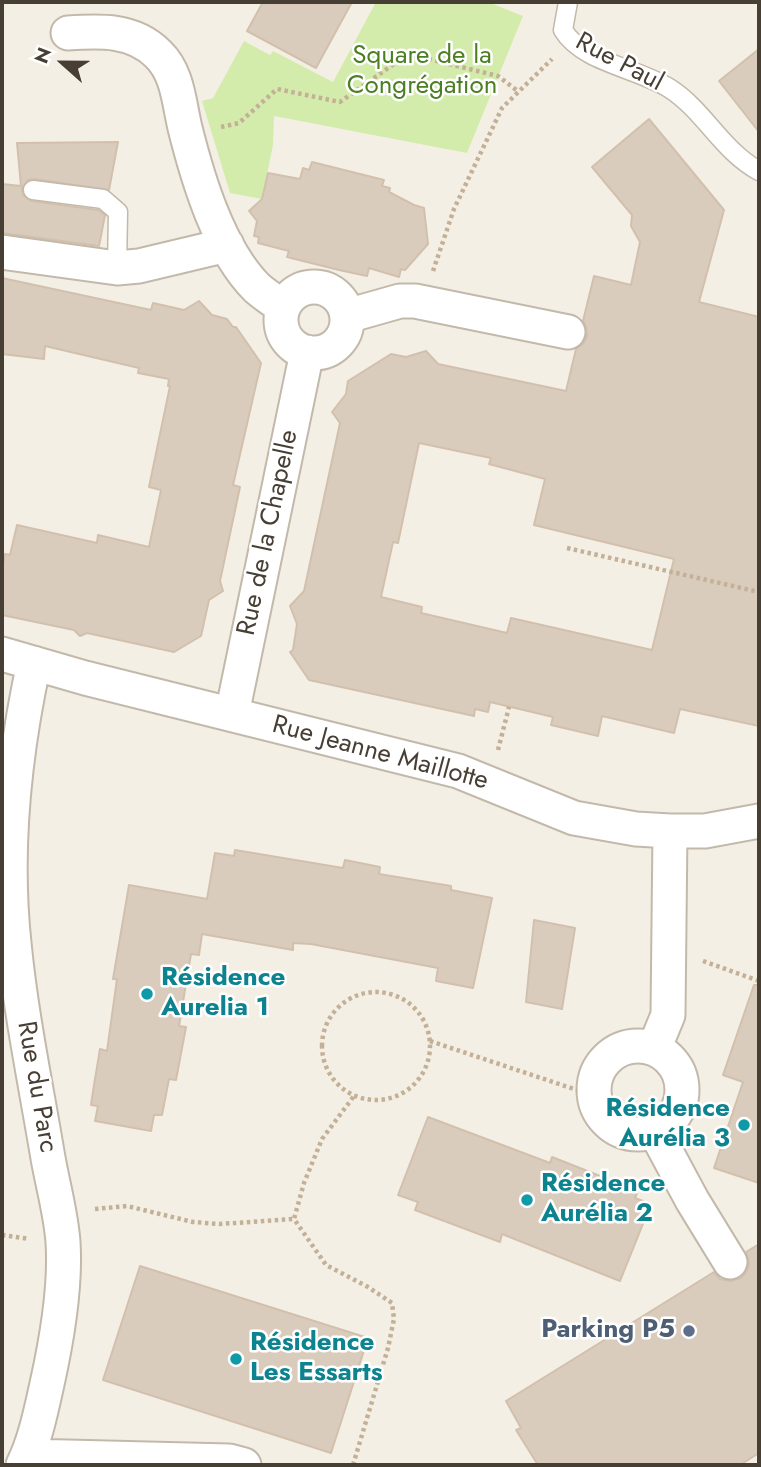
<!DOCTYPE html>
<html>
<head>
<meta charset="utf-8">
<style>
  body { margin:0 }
  #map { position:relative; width:761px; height:1467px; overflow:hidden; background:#f4efe5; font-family:Jost,sans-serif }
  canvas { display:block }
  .frame { position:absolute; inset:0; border:4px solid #473e34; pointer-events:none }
  .north { position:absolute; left:28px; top:28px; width:70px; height:70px; -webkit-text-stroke:5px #fff; paint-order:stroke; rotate:291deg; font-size:19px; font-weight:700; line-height:28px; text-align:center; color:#473e34 }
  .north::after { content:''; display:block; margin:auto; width:24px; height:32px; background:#473e34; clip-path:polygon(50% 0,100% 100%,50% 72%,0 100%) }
</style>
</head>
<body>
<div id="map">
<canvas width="761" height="1467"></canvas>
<div class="frame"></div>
<div class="north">N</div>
</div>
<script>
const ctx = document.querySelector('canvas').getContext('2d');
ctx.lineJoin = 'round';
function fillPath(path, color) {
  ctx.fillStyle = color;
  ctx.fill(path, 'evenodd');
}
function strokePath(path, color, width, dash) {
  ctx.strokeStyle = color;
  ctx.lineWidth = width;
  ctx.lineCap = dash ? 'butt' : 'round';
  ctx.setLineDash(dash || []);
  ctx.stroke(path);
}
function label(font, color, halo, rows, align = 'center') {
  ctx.font = font + ' Jost,sans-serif';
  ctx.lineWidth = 5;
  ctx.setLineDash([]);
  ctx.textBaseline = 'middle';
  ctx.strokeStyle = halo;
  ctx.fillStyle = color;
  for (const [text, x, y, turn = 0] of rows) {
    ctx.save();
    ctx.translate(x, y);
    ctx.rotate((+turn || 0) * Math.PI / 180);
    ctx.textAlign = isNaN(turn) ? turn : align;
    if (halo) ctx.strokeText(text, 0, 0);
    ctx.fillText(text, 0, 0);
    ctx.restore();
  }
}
fillPath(new Path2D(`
  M376 2H488L523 16 467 153 274 116 273 145 262 199 230 193 202 101 213 98 244 41 270 55 273 51 333 82Z`), '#d4ecab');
const building = new Path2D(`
  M263 2H352L316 68 247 31Z
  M759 49V132L719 81Z
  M649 119 724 210 699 302 759 317V726L680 709 674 733 602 716 598 736 551 725 553 717 490 702 488 712 475 709 474 716 309 680 290 652 293 650 297 624 290 606 304 591 340 423 332 412 346 394 348 381 391 354 406 357 426 351 438 364 566 391 576 349 583 344 587 336 586 327 583 321 594 276 631 285 640 242 631 226 632 215 592 167ZM419 443 491 458 489 464 545 479 534 525 674 559 652 650 511 618 507 633 421 613 422 607 381 597 393 542 398 543Z
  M118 142 109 190 34 179 28 180 22 188 23 195 31 201 98 210 105 215 99 246 2 233V184L21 186 17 143Z
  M312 162 384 180 382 186 390 188 389 192 414 205 424 208 428 244 405 270 401 269 399 277 369 268 367 276 339 270 287 257 289 251 258 243 259 237 254 236 257 221 249 211 262 199 268 173 300 179 303 168 309 170Z
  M2 278 151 310 153 303 184 310 199 301 212 315 227 319 233 327H236L261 363 233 485 240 487 220 581 223 591 209 600 201 636 174 652 87 633 80 636 74 630 2 615V570L5 554 10 555 17 525 97 543 98 535 149 547 161 490 149 487 170 386H168L169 379 138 373 139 368 45 346 44 359 2 354Z
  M235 850 343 868 345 860 380 867 379 874 451 886V890L492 898 473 988 436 981 438 968 311 944 293 943V950L202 934 199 955 191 954 179 1026 186 1027 176 1080 169 1079 162 1115H154L151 1131 95 1121 98 1106 91 1105 94 1085 100 1049 107 1051 117 979H113L129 885 207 899 215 853 234 856Z
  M534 920 575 928 562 1009 526 1002Z
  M754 985H759V1183L714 1168 743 1082 723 1075Z
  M428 1117 550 1163 552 1157 638 1191 635 1198 651 1204 620 1281 502 1234 500 1242 415 1210 418 1202 398 1195Z
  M759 1244V1453L740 1465H538L516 1430 521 1428 506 1401 714 1272 720 1279 730 1281 741 1278 747 1271 749 1262 746 1252Z
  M140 1266 368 1338 331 1453 103 1380Z`);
fillPath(building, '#daccbd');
strokePath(building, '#d2c0ad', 2);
const lane = new Path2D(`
  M568 2 563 30C582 62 637 68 669 88 704 110 722 151 759 171
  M33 190 103 199 118 212 117 268`);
const street = new Path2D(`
  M68 33C100 31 133 29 158 54 178 73 179 103 185 128 198 180 219 250 257 288 265 295 274 301 283 307
  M2 252 117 268 139 266 227 245
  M281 320a33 33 0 1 1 66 0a33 33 0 1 1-66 0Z
  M347 316 400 301H415L568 332
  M2 654 85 678 458 771 574 818 636 829 670 831H705L759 821
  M232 714 307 352
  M594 1090a44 44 0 1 1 88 0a44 44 0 1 1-88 0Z
  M654 1049 668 1015 670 831
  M655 1131 692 1200 730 1262
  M27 1456 229 1461 244 1465
  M23 1465C35 1441 41 1411 47 1384 57 1339 66 1288 63 1242 61 1214 53 1186 48 1158 36 1086 21 1015 14 943 4 849 14 755 34 663`);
strokePath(lane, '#c3b9aa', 21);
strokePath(street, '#c3b9aa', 37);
strokePath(new Path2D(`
  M221 127 239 123 277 89 340 102 408 54 498 76 519 92
  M433 271 454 209 502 108 552 59
  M567 548 759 592
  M498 750 509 707
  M703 961 759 981
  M322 1046a54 54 0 1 1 108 0a54 54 0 1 1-108 0Z
  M430 1041 595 1096
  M95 1209 127 1206 193 1222 220 1224 293 1219
  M2 1235 29 1239
  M353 1465 388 1348 394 1319 392 1303 368 1287 326 1265 294 1219 304 1183 322 1139 354 1096`), '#c3b097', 4.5, [3.5, 3.5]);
strokePath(lane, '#fff', 18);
strokePath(street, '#fff', 33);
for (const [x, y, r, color] of [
  [147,994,7,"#0f9aa8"],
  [744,1125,7,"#0f9aa8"],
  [527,1200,7,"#0f9aa8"],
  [689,1331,7,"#5c6f8a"],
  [236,1359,7,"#0f9aa8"]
]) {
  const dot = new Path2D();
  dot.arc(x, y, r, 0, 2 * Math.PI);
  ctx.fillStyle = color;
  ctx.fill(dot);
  strokePath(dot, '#fff', 2.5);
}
label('26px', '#4c7e23', '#fff', [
  ["Square de la",422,57],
  ["Congrégation",422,87]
]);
label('26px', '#473e34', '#fff', [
  ["Rue Paul",619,63,28],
  ["Rue de la Chapelle",269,533,-78],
  ["Rue Jeanne Maillotte",380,754,15],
  ["Rue du Parc",36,1087,80]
]);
label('bold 26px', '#0d838f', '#fff', [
  ["Résidence",161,979],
  ["Aurelia 1",161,1009],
  ["Résidence",730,1110,"right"],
  ["Aurélia 3",730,1140,"right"],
  ["Résidence",541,1185],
  ["Aurélia 2",541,1215],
  ["Résidence",250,1344],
  ["Les Essarts",250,1374]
], 'left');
label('bold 26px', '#4e5e75', '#fff', [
  ["Parking P5",675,1331]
], 'right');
</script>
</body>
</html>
